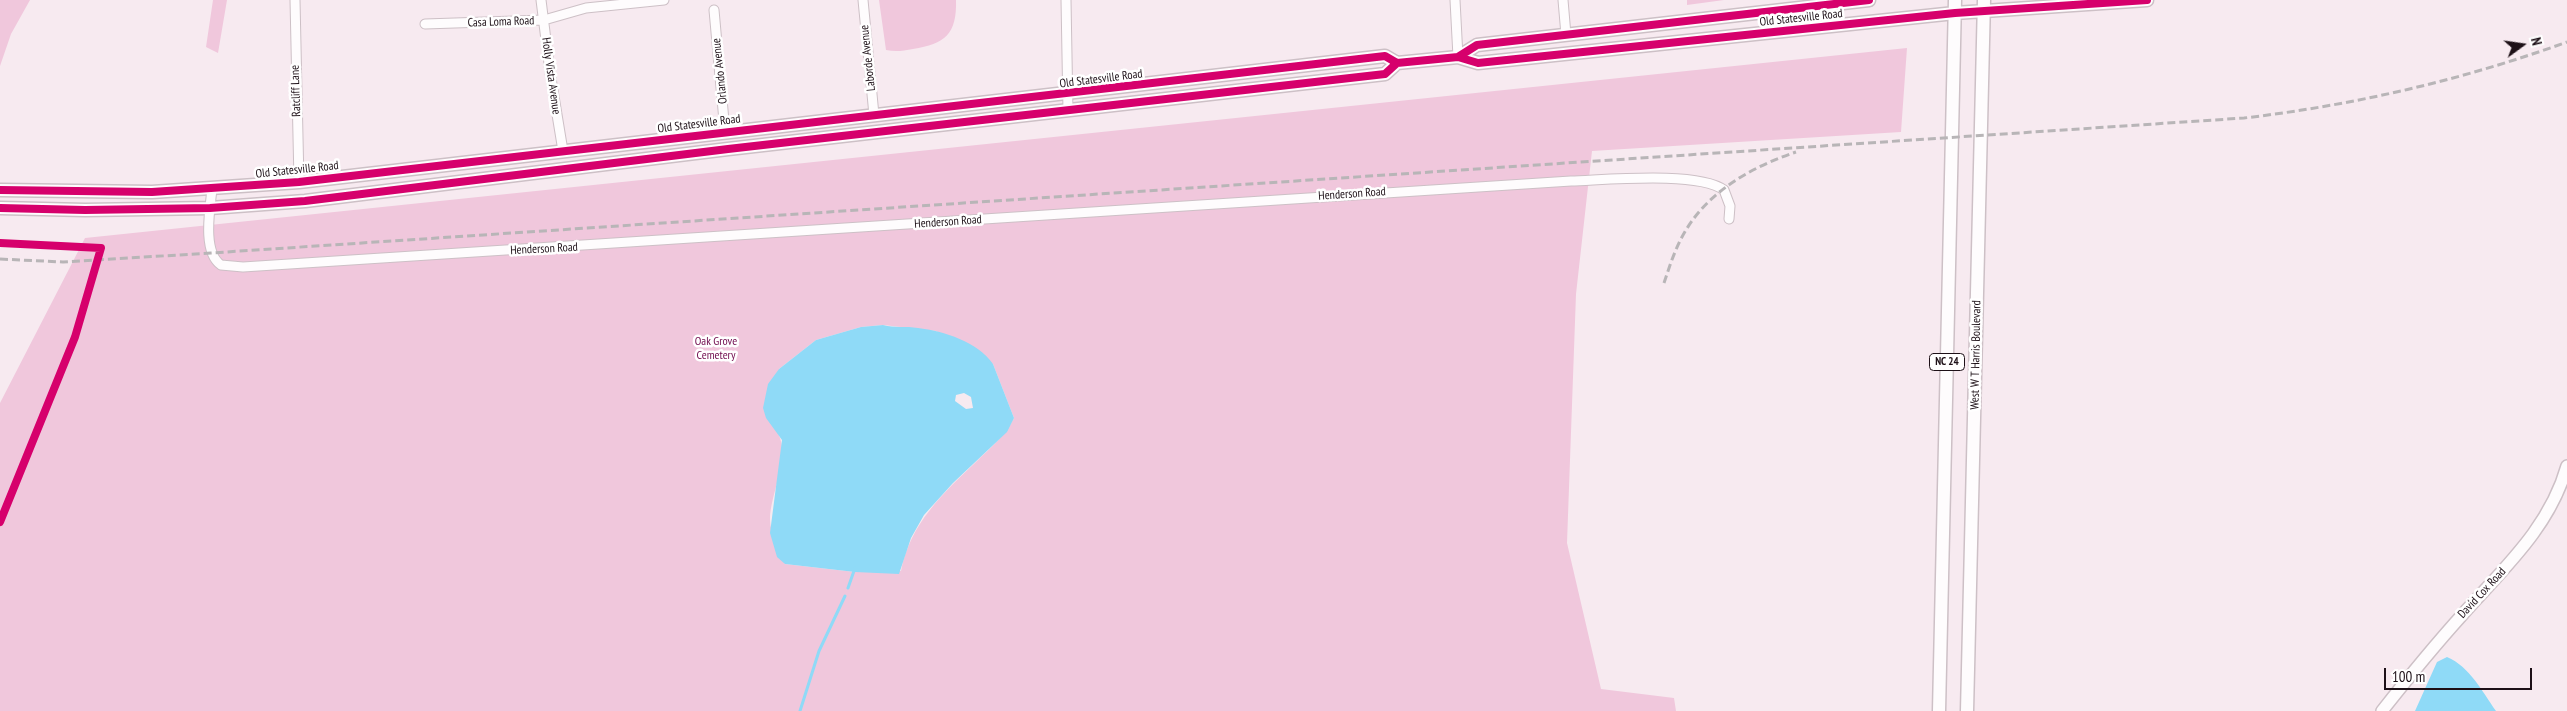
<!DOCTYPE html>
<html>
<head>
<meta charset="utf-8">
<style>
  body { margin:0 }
  #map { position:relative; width:2567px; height:711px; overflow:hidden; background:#f7eaf0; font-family:"PT Sans Narrow",sans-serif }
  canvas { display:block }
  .north { position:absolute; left:2497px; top:20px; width:50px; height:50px; -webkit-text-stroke:4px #fff; paint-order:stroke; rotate:76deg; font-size:14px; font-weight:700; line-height:20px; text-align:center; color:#1d1017 }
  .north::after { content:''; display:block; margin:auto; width:18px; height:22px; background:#1d1017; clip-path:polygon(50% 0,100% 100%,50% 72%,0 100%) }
  .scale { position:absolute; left:2384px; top:668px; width:148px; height:22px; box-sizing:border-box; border:2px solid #1d1017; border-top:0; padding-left:6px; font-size:15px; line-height:18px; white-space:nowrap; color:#1d1017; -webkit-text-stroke:4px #fff; paint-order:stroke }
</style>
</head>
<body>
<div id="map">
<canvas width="2567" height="711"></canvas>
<div class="north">N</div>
<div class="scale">100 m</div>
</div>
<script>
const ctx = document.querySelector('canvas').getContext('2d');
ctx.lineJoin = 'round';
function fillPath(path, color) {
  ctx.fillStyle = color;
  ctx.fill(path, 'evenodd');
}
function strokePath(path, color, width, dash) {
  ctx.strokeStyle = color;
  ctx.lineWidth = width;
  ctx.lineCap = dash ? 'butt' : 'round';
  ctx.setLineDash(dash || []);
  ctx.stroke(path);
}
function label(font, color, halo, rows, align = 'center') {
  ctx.font = font + ' "PT Sans Narrow",sans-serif';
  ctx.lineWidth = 5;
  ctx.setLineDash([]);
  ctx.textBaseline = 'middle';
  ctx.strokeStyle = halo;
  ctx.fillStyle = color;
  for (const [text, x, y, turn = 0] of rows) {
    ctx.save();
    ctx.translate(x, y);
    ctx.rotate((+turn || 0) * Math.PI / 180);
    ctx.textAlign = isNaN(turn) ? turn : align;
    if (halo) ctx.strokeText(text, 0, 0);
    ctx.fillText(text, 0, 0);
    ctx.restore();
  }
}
fillPath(new Path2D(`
  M0 0H30L11 34 0 66Z
  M213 0H227L218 53 206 47Z
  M879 0H956C957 34 945 44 913 49 903 51 895 52 886 50Z
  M1687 0H1724L1687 5Z
  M1907 48 1901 132 1592 151 1576 294 1567 543 1601 689 1674 698 1676 711H0V403L85 238ZM883 325 936 331 993 364 1014 418C1005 436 991 447 977 461 943 493 910 524 901 571L855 572 785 564C781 552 770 533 770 520 770 493 791 459 778 433L779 369 816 340 861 327Z`), '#f0c7dc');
fillPath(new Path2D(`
  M883 325C895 328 906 326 918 328 944 331 978 342 993 364L1014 418 1007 432 953 483 924 515 911 538 899 574 855 572 785 564 777 557 770 533 782 440 766 418 763 408 768 384 779 369 816 340 861 327ZM964 393 971 397 973 408 966 409 955 401 956 395Z
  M2447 657C2470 667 2482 691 2496 711H2415L2437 662Z`), '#8fdaf7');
strokePath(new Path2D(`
  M848 588 855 568
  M800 711 819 651 845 596`), '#8fdaf7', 3);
const street = new Path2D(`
  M295 0 299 182
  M541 0 550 72 563 151
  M863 0 874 115
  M1066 0 1068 111
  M1455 0 1458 57
  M1563 0 1566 35
  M714 10 725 132
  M425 24 544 20 586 8 664 0
  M212 189C210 209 202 252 221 265L243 267 1571 181C1606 180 1698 171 1724 190L1730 206 1729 219`);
const secondary = new Path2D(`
  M2382 711C2408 678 2435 645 2463 614 2504 568 2550 527 2567 466`);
const primary = new Path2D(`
  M1458 57 1477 45 1869 0
  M0 190 152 192 299 182 1385 56 1397 63 1458 57 1478 63 1955 13 2147 0
  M0 208 85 210 210 208 305 201 728 149 1385 74 1397 63
  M1939 711 1955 0
  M1967 711 1984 0`);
strokePath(street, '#cdc0c6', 11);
strokePath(secondary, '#cdc0c6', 14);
strokePath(primary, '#cdc0c6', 15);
strokePath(street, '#fefcfd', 9);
strokePath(secondary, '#fefcfd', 11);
strokePath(primary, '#fefcfd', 12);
strokePath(new Path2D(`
  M0 259 63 262 211 253 2244 118C2355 105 2462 80 2567 42
  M1664 283C1670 265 1676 246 1686 230 1710 190 1754 166 1796 152`), '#b8b5b7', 3, [8, 4]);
strokePath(new Path2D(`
  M1458 57 1477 45 1869 0
  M0 190 152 192 299 182 1385 56 1397 63 1458 57 1478 63 1955 13 2147 0
  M0 208 85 210 210 208 305 201 728 149 1385 74 1397 63
  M0 243 101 248 75 337 0 522`), '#d6006c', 8);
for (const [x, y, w] of [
  [1947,362,35]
]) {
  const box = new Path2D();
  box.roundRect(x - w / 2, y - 8.5, w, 17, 4);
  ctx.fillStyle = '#fff';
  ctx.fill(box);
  strokePath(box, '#1d1017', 1);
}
label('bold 11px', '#1d1017', null, [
  ["NC 24",1947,362]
]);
label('12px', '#1d1017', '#fff', [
  ["Old Statesville Road",1801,18,-6],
  ["Casa Loma Road",501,22,-2],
  ["Laborde Avenue",868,58,-96],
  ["Orlando Avenue",720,71,-96],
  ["Holly Vista Avenue",551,76,82],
  ["Old Statesville Road",1101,79,-7],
  ["Ratcliff Lane",296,91,-92],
  ["Old Statesville Road",699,124,-7],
  ["Old Statesville Road",297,170,-6],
  ["Henderson Road",1352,194,-4],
  ["Henderson Road",948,222,-4],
  ["Henderson Road",544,249,-3],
  ["West W T Harris Boulevard",1976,355,-89],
  ["David Cox Road",2482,593,-47]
]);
label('12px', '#700a4d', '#fff', [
  ["Oak Grove",716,342],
  ["Cemetery",716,356]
]);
</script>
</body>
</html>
